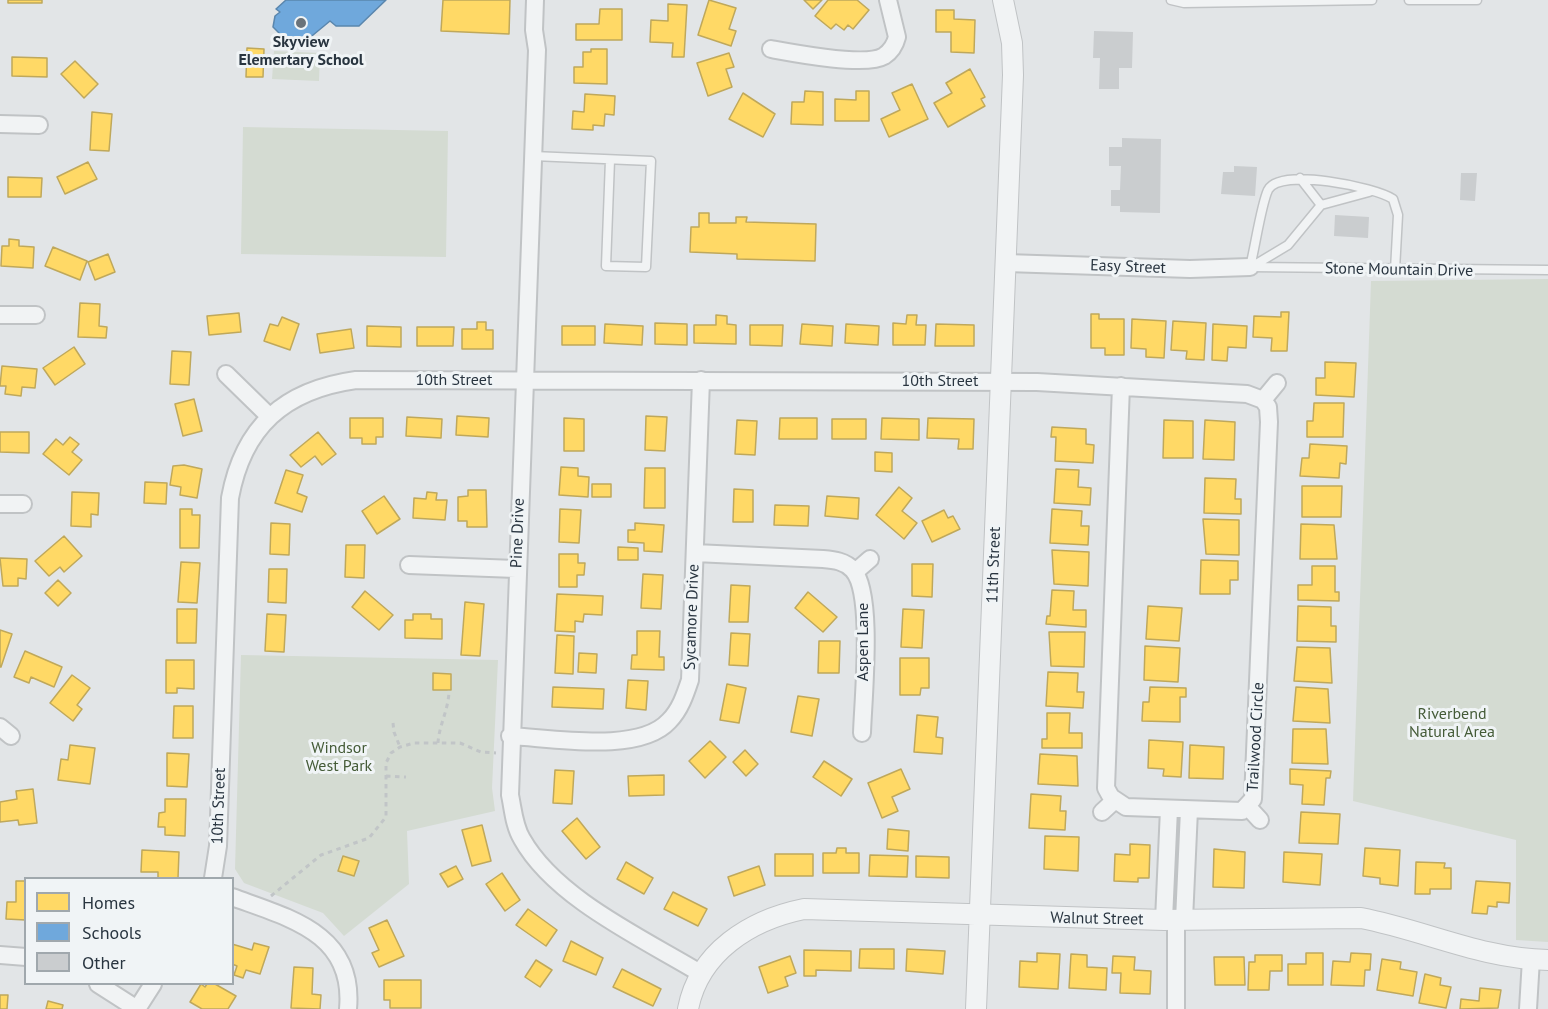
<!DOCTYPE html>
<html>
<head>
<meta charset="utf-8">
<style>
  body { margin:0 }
  #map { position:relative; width:1548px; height:1009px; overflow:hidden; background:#e2e5e7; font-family:"PT Sans",sans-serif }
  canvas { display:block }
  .legend { position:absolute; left:24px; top:877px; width:210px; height:108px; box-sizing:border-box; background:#f0f4f6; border:2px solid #a0a8ad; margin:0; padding:8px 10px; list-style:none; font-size:18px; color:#293540 }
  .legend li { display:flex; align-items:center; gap:12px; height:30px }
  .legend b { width:30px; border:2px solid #a0a8ad }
</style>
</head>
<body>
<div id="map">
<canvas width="1548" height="1009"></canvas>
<ul class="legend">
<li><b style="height:16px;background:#ffd966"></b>Homes</li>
<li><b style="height:16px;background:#6fa8dc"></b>Schools</li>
<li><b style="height:16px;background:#cacdcf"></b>Other</li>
</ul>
</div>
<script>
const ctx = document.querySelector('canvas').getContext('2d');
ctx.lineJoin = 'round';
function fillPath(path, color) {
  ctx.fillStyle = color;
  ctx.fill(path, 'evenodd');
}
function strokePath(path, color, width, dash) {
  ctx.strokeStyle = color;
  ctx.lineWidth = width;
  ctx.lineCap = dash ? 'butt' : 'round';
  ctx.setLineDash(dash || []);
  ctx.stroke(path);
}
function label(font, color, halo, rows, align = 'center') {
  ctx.font = font + ' "PT Sans",sans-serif';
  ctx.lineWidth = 6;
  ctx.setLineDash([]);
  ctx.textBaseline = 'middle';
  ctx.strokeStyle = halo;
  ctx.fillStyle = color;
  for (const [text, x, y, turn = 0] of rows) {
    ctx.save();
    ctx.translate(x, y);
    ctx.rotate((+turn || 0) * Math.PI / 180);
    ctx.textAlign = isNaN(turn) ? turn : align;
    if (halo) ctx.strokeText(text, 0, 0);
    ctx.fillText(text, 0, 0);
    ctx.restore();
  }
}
fillPath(new Path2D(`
  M274 51 320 53 319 81 272 79Z
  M243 127 448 131 446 257 241 254Z
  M1548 279V942L1516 940V840L1353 801 1371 281Z
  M241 655 498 660 492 788 495 811 407 831 409 884 344 936 323 913 244 883 235 869Z`), '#d4dbd2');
const homes = new Path2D(`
  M8 0H42V3H8Z
  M443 0H510L509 34 441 31Z
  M709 0 736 8 729 29 736 31 731 46 698 35Z
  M804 0H822L813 9Z
  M828 0H857L869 10 853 29 848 25 844 30 836 24 831 29 815 16Z
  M668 4 687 5 684 57H672L673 43 650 42 651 20 668 21Z
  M600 9H622V40H576V24H599Z
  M936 10H954V19L975 20 974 53 951 52V32H936Z
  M247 48 264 49 263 77H246Z
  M591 49H607V84L574 83V67H583V52H591Z
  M729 53 734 67 726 69 732 87 708 96 697 63Z
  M12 57 47 58V77L12 76Z
  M75 61 98 84 84 98 61 74Z
  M970 69 985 97 981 99 985 106 948 127 934 103 952 93 946 83Z
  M912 84 928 119 889 137 881 119 900 110 892 93Z
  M805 91 823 92V125L791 124 792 102H804Z
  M856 91H869V121H835V99L856 100Z
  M743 93 775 114 763 137 729 119Z
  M585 94 615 96 614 115 605 114 604 126 593 125V130L572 129 573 111 584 112Z
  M92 112 112 114 109 151 90 150Z
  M88 162 97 179 65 194 57 177Z
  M8 177 42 178 41 197H8Z
  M699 213H709V223H736V217H747L746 222 816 224 815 261 737 259V254L690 252 691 227H699Z
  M9 239 19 240V246L34 247 33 268 1 266 2 246H9Z
  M53 247 87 261 80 280 45 266Z
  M108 254 115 272 95 280 88 262Z
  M80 303 100 304 99 326 107 327 106 338 78 337Z
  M1281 312H1289L1287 351H1271L1272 338 1253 337 1254 316 1281 317Z
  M239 313 241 332 209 335 207 316Z
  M1091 314H1099V319H1124V355H1105V348H1091Z
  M716 315 727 316V324L736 325V344L694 343V325H716Z
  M907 315H917L916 325H926L925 345H893V323L906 324Z
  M282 317 299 324 290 350 264 341 270 324 278 326Z
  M1132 319 1166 321 1164 358 1146 357V349L1131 348Z
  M1173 321 1206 323 1204 360 1186 359 1187 351 1171 350Z
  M477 322H486V330H493V349H462V329H477Z
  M655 323 687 324V345L655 344Z
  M605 324 643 326 642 345 604 343Z
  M802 324 833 326 832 346 800 344Z
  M846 324 879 326 878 345 845 343Z
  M936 324 974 325V346H935Z
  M1213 324 1247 326 1246 348 1228 347 1227 361 1212 360Z
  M750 325H783L782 346 750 345Z
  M367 326 401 327V347L367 346Z
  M562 326H595V345H562Z
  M417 327H454L453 346H417Z
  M351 329 354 348 320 353 317 334Z
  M74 347 85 364 55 385 43 368Z
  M172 351 191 352 189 385 170 384Z
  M1325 362 1356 363 1354 397 1316 395V378H1325Z
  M2 366 37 369 35 388 22 387 21 396 5 394 6 386H0Z
  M194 399 202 431 183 436 175 404Z
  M1314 403H1344L1343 437H1307V421H1313Z
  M457 416 489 418 488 437 456 435Z
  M646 416 667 417 665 451 645 450Z
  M407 417 442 419 441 438 406 436Z
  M350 418H383V437H376V444H362V438H350Z
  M564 418 584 419V451H564Z
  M780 418H817V439H779Z
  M882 418 919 419V440L881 439Z
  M928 418 974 419 973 449H958L959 439 927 438Z
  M832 419H866V439H832Z
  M737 420 757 421 755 455 735 454Z
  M1164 420 1193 421V458H1163Z
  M1205 420 1235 422 1234 460 1203 459Z
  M1052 427 1086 429V444L1094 445 1093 463 1055 461 1056 437H1051Z
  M0 432H29V453L0 452Z
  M318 432 336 454 322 465 315 456 301 467 290 455Z
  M70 437 79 444 72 452 82 460 69 475 43 454 56 439 63 445Z
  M1310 444 1347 446 1346 464 1340 463 1339 478 1300 476 1302 458H1309Z
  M875 452 892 453V472L875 471Z
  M184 465 202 469 197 498 180 495 181 487 170 485 173 466Z
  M561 467 578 468V476L589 477 588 497 559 495Z
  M645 468H665V508H644Z
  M1056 469 1079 470 1078 487 1091 488 1090 505 1054 503Z
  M286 470 303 475 297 493 307 497 302 512 275 503Z
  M1205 478 1236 479 1235 499H1241V514L1204 513Z
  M145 482 167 483 166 504 144 503Z
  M592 484H611V497H592Z
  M1302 486H1342L1341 517H1302Z
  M899 487 912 498 902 511 917 523 904 539 876 515Z
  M734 489 753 490V522H733Z
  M468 490H486L487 527H467V521H458V497L468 496Z
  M72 492 99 493 98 515 91 514V527L71 526Z
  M427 492 437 493 436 500H447L445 520 413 518 414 498 426 499Z
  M384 496 400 519 377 534 362 511Z
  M827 496 859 498 858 519 825 516Z
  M775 505 809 506 808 526 774 525Z
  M180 509H192V515H200L199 548H180Z
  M560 509 581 510 579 543 559 542Z
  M1052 509 1082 511 1081 526H1089L1088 545 1050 543Z
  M944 510 948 518 953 516 960 529 932 542 922 521Z
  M1203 519 1239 520V555L1206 554Z
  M271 523 290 524 289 555 270 554Z
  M635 523 664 525 662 552 644 551V543L628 542V530H635Z
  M1301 524 1334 525 1337 559H1300Z
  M64 536 82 556 64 572 60 567 49 576 35 561Z
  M346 545H365L364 578 345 577Z
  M618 547 638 548V560H618Z
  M1052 550 1089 552 1088 586 1054 584Z
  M559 554H578V563H585L584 575H577V587H559Z
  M0 558 27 559 26 579 18 578V586H3Z
  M1201 560 1238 561V580H1230V594H1200Z
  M181 562 200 563 197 603 178 602Z
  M912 564H933L932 597 912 596Z
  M1312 566H1335V592H1339V601L1298 600V585H1312Z
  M269 569H287L286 603 268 602Z
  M643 574 663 575 661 609 641 608Z
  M58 580 71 593 58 606 45 593Z
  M731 585 750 586 748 622H729Z
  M1052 590 1074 591 1073 610H1086V627L1046 624 1047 616H1050Z
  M365 591 393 615 379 630 352 607Z
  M808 592 837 617 823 632 795 608Z
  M557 594 603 596 602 615 584 614 583 622 575 621V632L555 631Z
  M465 602 484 604 480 656 461 655Z
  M1148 606 1182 608 1179 641 1146 639Z
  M1298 606 1331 607V626H1336V642L1297 641Z
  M177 609H197L196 643H177Z
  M903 609 924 610 922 648 901 647Z
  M267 614 286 615 284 652 265 651Z
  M413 614H431V619H442V639L405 638V620H413Z
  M0 630 12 634 1 667H0Z
  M637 631H660L659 657H664V670L631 669 632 655H637Z
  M1049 632H1085L1084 667 1051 666Z
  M731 633 750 634 748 666 729 665Z
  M557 635 574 636 573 674 555 673Z
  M819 641H840L839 673H818Z
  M1145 646 1180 648 1178 682 1144 680Z
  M1297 647 1330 648 1332 683 1294 681Z
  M25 651 62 667 54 687 31 677 29 683 14 677Z
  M579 653 597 654 596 673 578 672Z
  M900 658H929V688H921L920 695H900Z
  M166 660H194V689L177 688V693H166Z
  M1048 672 1078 673 1077 692H1084L1083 708 1046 706Z
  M433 673 451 674V690H433Z
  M72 675 90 688 77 705 82 709 73 721 50 703Z
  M628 680 648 681 646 710 626 708Z
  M727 684 746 688 739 723 720 720Z
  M553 687 604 689 603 709 552 707Z
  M1150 687 1186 688V697H1180V722L1142 721 1143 702H1149Z
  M1296 687 1328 689 1330 723 1293 721Z
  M798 696 819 699 812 736 791 732Z
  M174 706H193V738H173Z
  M1047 713H1070L1069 733H1082V748H1042V739H1047Z
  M917 715 938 717 936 737 943 738 942 754 914 752Z
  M1293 729H1326L1328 764 1292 763Z
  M1149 740 1183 742 1181 777 1163 776 1164 769 1148 768Z
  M710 741 726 757 705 778 689 761Z
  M70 745 95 748 90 784 58 780 61 759 68 760Z
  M1190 745 1224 747 1223 779 1189 778Z
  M745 750 758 764 746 776 733 762Z
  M167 753 189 754 187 787 167 786Z
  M1040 754 1077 756 1078 786 1038 784Z
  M824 761 852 779 841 796 813 777Z
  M901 769 910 789 892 797 898 811 882 818 868 783Z
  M1290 769 1331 771 1330 778H1326L1324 805 1302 804 1303 785 1290 784Z
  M555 770 574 771 572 804 553 803Z
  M664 775V795L629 796 628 776Z
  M33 789 37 823 19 825 18 820 0 822V802L17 799 16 791Z
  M1031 794 1061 796 1060 811H1066L1065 830 1029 828Z
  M165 799H186L185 836 165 835V827H158L159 813 165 812Z
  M1301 812 1340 814 1338 844 1299 843Z
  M577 818 600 847 586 859 562 831Z
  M482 825 491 861 472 866 462 830Z
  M888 829 909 831 908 851 887 849Z
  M1045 836 1079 837 1078 871 1044 869Z
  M1130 844 1150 845 1149 878H1138V882L1114 881 1115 854 1130 855Z
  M837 848H846V853H859V873H823V853H836Z
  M1365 848 1400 850 1398 886 1380 884V878L1363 876Z
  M1214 849 1245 852 1244 888 1213 887Z
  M142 850 179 852 178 878H158V872H141Z
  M1284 852 1322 854 1320 885 1283 882Z
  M775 854H813V876H775Z
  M870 855 908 856 907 877 869 876Z
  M343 856 359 861 354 876 338 871Z
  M916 856 949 857V878L916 877Z
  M626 862 653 878 644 894 617 879Z
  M1416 862 1445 863 1444 868H1451V889H1430V894H1415Z
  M456 866 463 879 448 887 440 874Z
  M759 866 765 885 734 896 728 877Z
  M502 873 520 900 505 911 486 884Z
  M16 881H26V920L6 919 7 902H16Z
  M1476 881 1510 883 1509 903 1497 902V907L1488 906 1487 914 1472 913Z
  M673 892 707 909 698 926 664 909Z
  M528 909 557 930 546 946 516 925Z
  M387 920 404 956 379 967 372 953 379 950 369 928Z
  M571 941 603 958 596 975 563 961Z
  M254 943 269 947 260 974 246 970 243 978 234 975 237 966 232 964V944L252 950Z
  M860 949H894V969L859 968Z
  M907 949 945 951 943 974 906 971Z
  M804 950 851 951V971L816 970V976H804Z
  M1037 953 1060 954 1058 989 1019 987 1020 961 1037 962Z
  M1306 953H1323V985H1288V964H1306Z
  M1351 953 1371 954 1370 970H1365L1364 986 1331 985 1333 961 1350 962Z
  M1071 954 1087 955V967L1107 968 1106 990 1069 988Z
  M1255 955H1282V971H1270L1269 990H1248L1249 962H1255Z
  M790 956 796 973 785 977 788 986 768 993 759 967Z
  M1113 956 1135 957 1134 970 1151 971 1150 994 1120 993 1121 973H1112Z
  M1214 957H1244L1245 985H1215Z
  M1382 959 1401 962 1400 969 1417 972 1413 996 1377 990Z
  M536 960 552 970 540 987 525 977Z
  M294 967 313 968 312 994 321 995 320 1009 291 1008Z
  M622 969 661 989 653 1006 613 987Z
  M1425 974 1441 978 1440 985 1451 987 1446 1008 1419 1003Z
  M384 980H421V1008H390V1000H384Z
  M201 984 205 987 207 984H215L236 996 228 1009H202L190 1002Z
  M1480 988 1501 990 1498 1008 1460 1009 1461 999 1479 1001Z
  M0 995H8L7 1009H0Z
  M48 1001 63 1005 62 1009H46Z`);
fillPath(homes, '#ffd966');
strokePath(homes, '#bfa85b', 1.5);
const schools = new Path2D(`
  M286 0H386L359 26H336L330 21 307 40 305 37 298 44 289 43 273 27 275 16 280 12 276 9Z`);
fillPath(schools, '#6fa8dc');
strokePath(schools, '#5a86ad', 1.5);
fillPath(new Path2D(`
  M1094 31 1133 32 1132 68H1119V89H1099L1100 58H1093Z
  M1122 138 1161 139 1160 213 1120 212V206H1111V190H1120L1121 166H1109V147H1122Z
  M1234 166 1257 167 1255 196 1221 194 1223 172H1234Z
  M1461 173H1477L1475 201 1460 200Z
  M1335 215 1369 217 1368 238 1334 236Z`), '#cacdcf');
const service = new Path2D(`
  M1171 0 1184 3 1372 0
  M1409 0H1477
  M533 156 651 161 646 267 606 266 610 160
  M1300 178 1321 205
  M1253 266 1288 245 1321 205 1369 192
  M1250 267 1548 270
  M1250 267C1255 248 1261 205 1268 190 1280 167 1375 187 1393 199L1398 215 1395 270`);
const minor = new Path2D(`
  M535 0 534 30 537 50 510 795C513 809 514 826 522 839 555 898 642 938 700 973
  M771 49C793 53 866 67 884 56 890 52 895 45 897 37L888 0
  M0 124 39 125
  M1006 263 1190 269 1250 267
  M0 315H36
  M226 374 269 416
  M1263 400 1277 383
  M0 504H23
  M695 553 823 559C834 560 845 561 853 570 874 593 863 699 862 733
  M409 565 516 569
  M855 572 870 559
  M0 727 11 736
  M510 736C553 738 639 754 669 721 680 710 685 695 690 680L701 380
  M1248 807 1260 820
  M1102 812 1115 800
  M213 878 218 846 230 498C243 427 284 390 356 380L1037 382 1247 394 1263 400 1268 407 1269 422 1253 799 1242 811 1126 807 1111 797 1106 788 1121 386
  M232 897C289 918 355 933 348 1009
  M1164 920 1169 809
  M1176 920V1009
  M1184 920 1189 810
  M0 955 26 957
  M98 984 137 1009
  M137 1009 153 984
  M1528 1009 1531 959`);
const tertiary = new Path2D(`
  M688 1009C699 952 750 920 804 909L1164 920 1361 918C1424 930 1482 959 1548 960
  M976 1009 1013 75 1012 43 1003 0`);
strokePath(service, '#c0c3c5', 11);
strokePath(minor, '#c0c3c5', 20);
strokePath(tertiary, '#c0c3c5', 22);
strokePath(new Path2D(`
  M393 723 394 732 400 747
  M438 743C439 725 449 709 449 690
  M386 776 406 777
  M271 896 321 855 369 838 386 817V763L391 753 400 747 414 743H460L481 752 496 753`), '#c1c5c7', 3, [4.5, 4.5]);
strokePath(service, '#f1f3f4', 8);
strokePath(minor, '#f1f3f4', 16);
strokePath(tertiary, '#f1f3f4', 20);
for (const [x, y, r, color] of [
  [301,23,6,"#6a737a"]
]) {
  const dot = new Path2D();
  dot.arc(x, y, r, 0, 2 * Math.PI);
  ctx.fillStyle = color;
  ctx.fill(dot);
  strokePath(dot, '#f0f4f6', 2);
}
label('bold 16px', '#293540', '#f0f4f6', [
  ["Skyview",301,42],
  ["Elemertary School",301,60]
]);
label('16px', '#293540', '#f0f4f6', [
  ["Easy Street",1128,267,2],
  ["Stone Mountain Drive",1399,270,1],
  ["10th Street",454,380],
  ["10th Street",940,381],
  ["Pine Drive",518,533,-88],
  ["11th Street",994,565,-88],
  ["Sycamore Drive",692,617,-88],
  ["Aspen Lane",863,642,-90],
  ["Trailwood Circle",1256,737,-87],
  ["10th Street",219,806,-88],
  ["Walnut Street",1097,919,1]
]);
label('16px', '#445b37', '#f0f4f6', [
  ["Riverbend",1452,714],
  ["Natural Area",1452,732],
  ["Windsor",339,748],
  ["West Park",339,766]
]);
</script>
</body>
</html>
